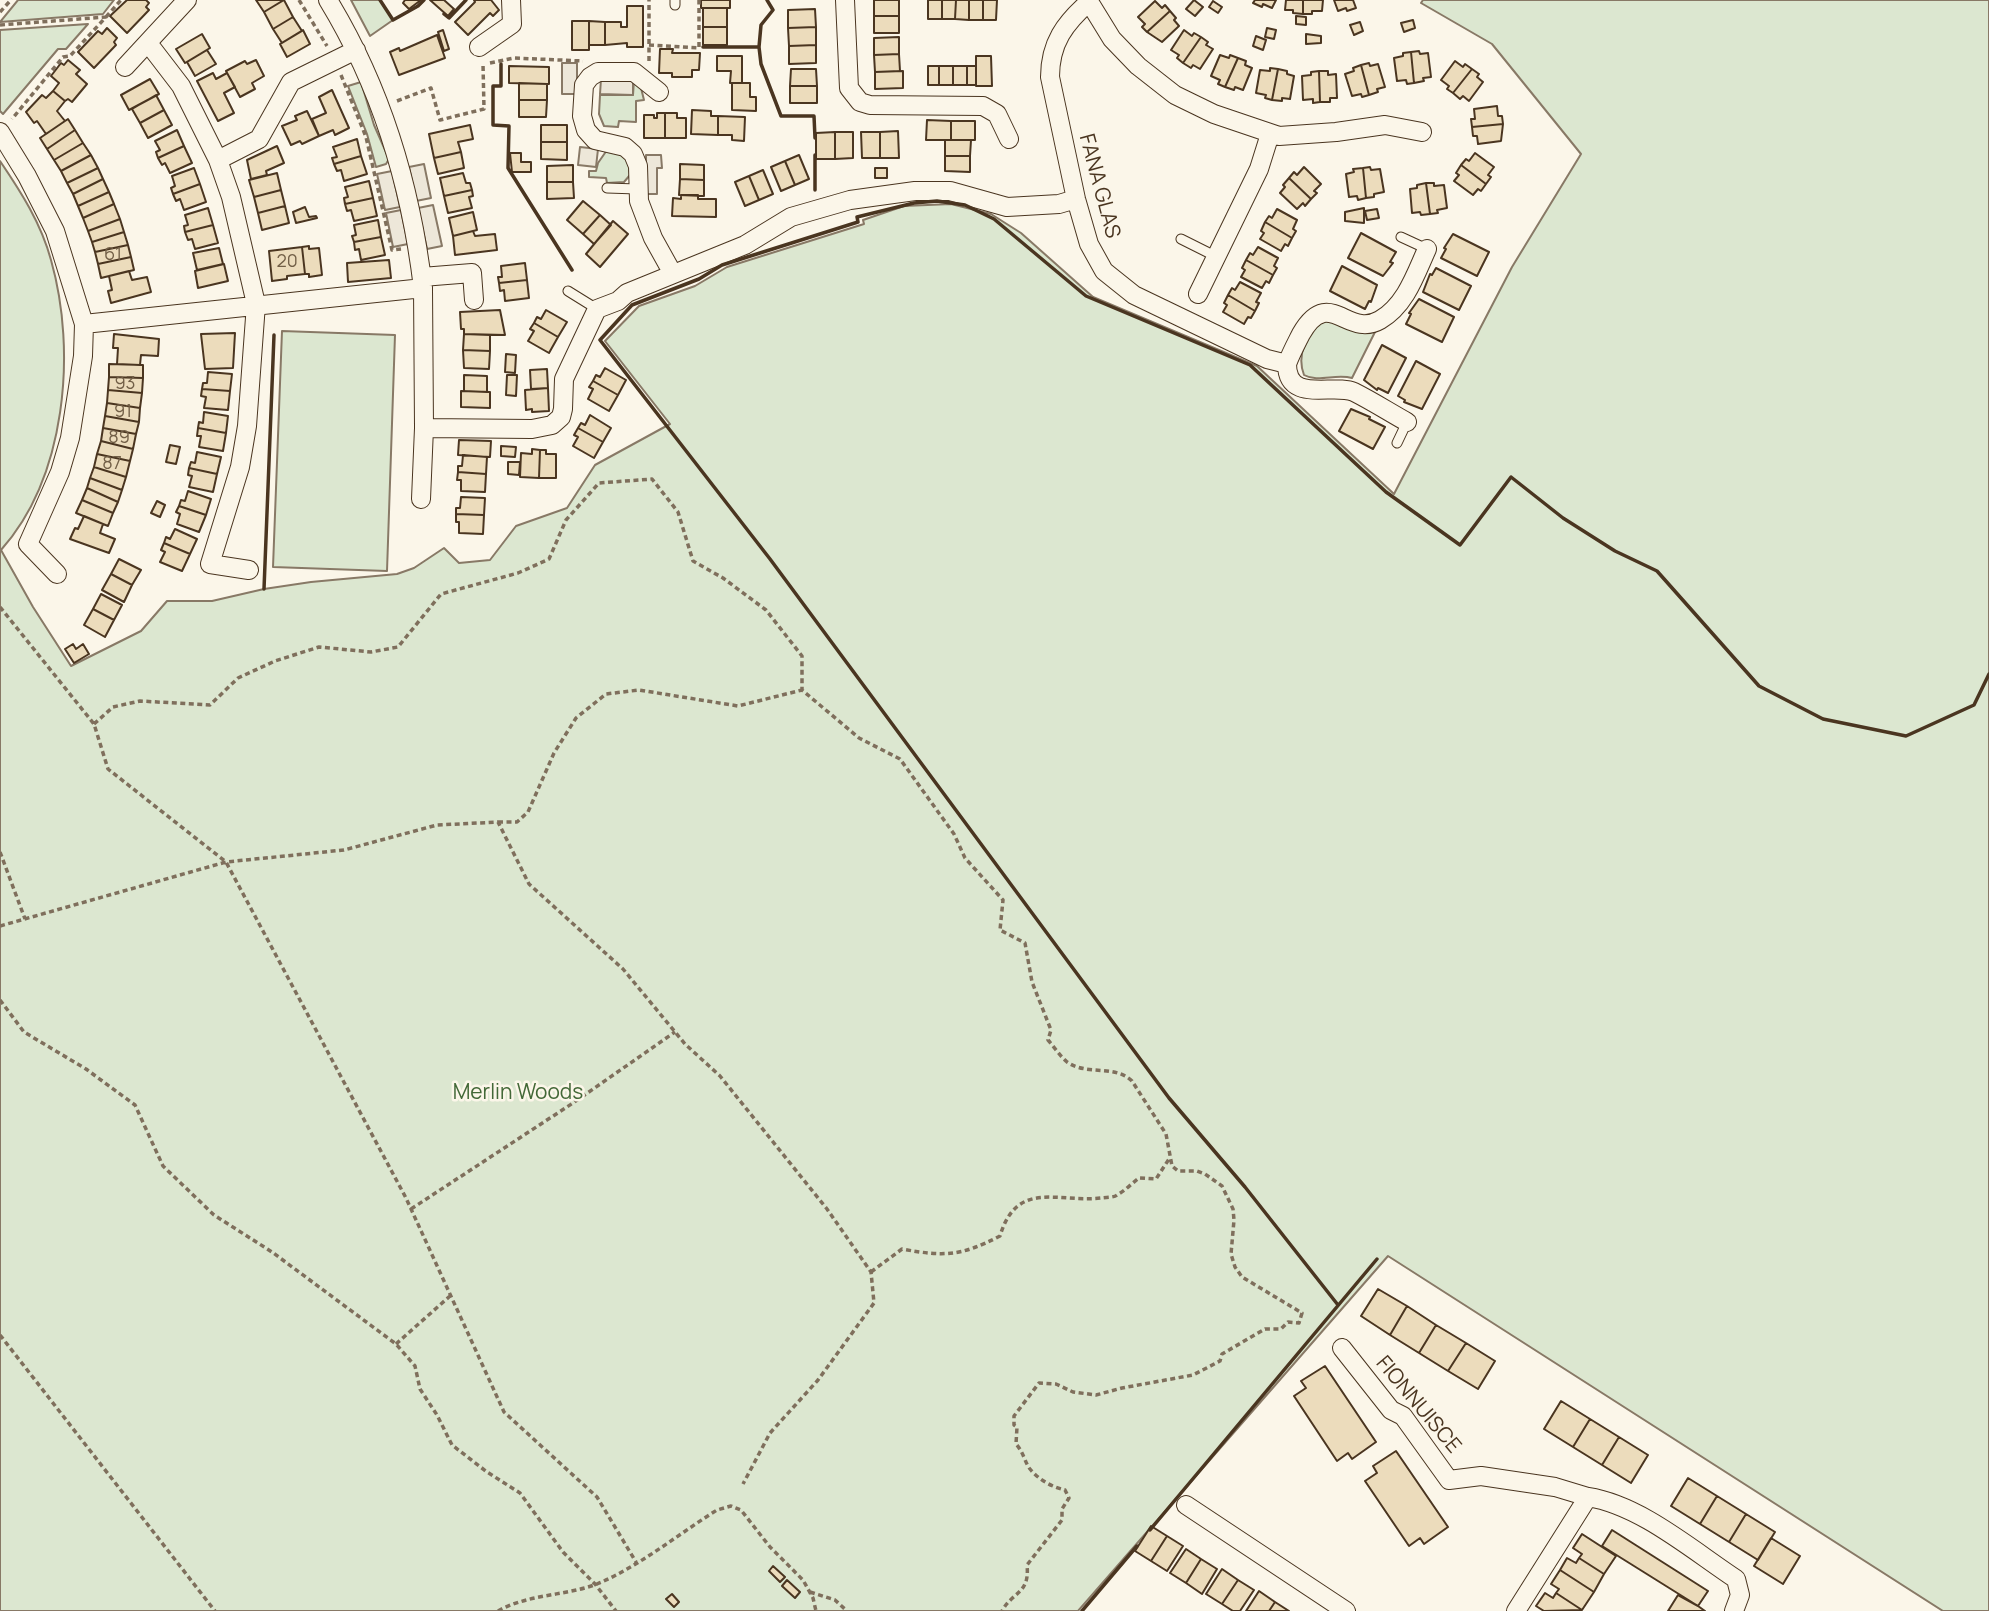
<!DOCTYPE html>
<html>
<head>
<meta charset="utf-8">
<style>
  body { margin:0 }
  canvas { display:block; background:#fbf6e9 }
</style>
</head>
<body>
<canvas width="1989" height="1611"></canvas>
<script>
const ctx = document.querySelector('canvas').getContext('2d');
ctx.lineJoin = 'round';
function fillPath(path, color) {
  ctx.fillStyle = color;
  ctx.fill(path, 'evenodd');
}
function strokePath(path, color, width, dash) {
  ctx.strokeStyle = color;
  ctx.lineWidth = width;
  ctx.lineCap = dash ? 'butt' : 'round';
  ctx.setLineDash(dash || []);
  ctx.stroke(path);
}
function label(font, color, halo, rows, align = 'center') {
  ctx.font = font + ' Manrope,sans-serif';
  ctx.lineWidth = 5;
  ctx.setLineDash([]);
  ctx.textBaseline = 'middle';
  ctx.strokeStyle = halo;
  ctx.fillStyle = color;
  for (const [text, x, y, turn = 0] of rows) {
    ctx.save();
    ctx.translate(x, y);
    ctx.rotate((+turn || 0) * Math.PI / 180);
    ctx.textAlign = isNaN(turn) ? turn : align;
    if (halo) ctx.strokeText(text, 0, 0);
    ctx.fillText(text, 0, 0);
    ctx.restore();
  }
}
const green = new Path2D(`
  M18 0H114L103 14 0 22Z
  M351 0H380L393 20 370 36Z
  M1423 0H1989V1611H1943L1388 1256 1078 1611H0V161C21 192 41 223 51 260 77 352 66 477 1 550L33 607 71 666 141 631 167 601H212L264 589 311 582 397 574 414 568 444 548 459 563 490 560 516 526 567 508 595 465 670 424 605 341 639 306 695 286 727 267 864 224 863 220 904 206 951 204 991 214 1021 233 1093 297 1257 366 1394 494 1512 267 1581 154 1492 44 1421 3Z
  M88 24 66 49H58L3 114 0 111V30Z
  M634 80 641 88 644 100 636 101V122L619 121 618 127 604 126 599 114 600 95H633Z
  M361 82 374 125 389 159 386 164 376 167 367 134 348 86Z
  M607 150H616L628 159 630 175 624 182 607 183 606 178 589 177V171H596L598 163Z
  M1324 320 1376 330 1352 378C1336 373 1318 383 1304 375 1296 354 1307 333 1324 320Z
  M282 331 395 335 387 571 273 567Z`);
fillPath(green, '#dce7d0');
strokePath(green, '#887966', 2);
const parking = new Path2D(`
  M562 63H577V94H562Z
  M601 79 633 80V95L600 94Z
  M580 147 598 149 596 167 578 165Z
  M646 155H661L662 168H657V194H646Z
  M424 164 431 198 416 201 409 167Z
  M392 171 400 207 385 210 377 174Z
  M433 205 442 246 427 249 418 208Z
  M401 210 408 244 393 247 386 213Z`);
fillPath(parking, '#ede7d9');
strokePath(parking, '#887966', 2);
const building = new Path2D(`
  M127 0H146L149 3 146 7 149 10 127 33 110 16Z
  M256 0H284L264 12Z
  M284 0 293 17 273 29 264 12Z
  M405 0H421L409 9 403 3Z
  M430 0H444L454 9 448 16Z
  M474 0H491L499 10 493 16 490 13 468 35 455 22 475 2Z
  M701 0H730V8H701Z
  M874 0H899V16H874Z
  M928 0H942V19H928Z
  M942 0H956L955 19H942Z
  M956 0H969V20L955 19Z
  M969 0H983V20H969Z
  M983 0H997L996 20H983Z
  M1194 0 1203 7 1195 16 1186 9Z
  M1255 0H1276L1272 8 1263 4 1262 7 1253 3Z
  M1286 0H1303V14L1293 13V10H1285Z
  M1303 0H1323L1322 11H1312V14H1303Z
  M1334 0H1353L1356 8 1347 11 1346 8 1338 11Z
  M1155 1 1162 8 1165 5 1170 11 1147 32 1142 27 1145 24 1138 17Z
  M1213 1 1222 7 1218 13 1209 7Z
  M627 6H643V47H627V43L605 45V22H621V27H627Z
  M703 8H727V27H703Z
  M815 9 816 27 788 28V10Z
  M1170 11 1176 18 1174 20 1179 26 1162 42 1147 32Z
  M874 16H899V33H874Z
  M1296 16 1306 17V25L1296 24Z
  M293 17 302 31 282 43 273 29Z
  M1413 20 1415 28 1404 32 1401 23Z
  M572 21H589V50H572Z
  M589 21 605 22V45H589Z
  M1360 22 1363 31 1354 35 1350 25Z
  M703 27H727V45H703Z
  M816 27V45L789 46 788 28Z
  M107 28 117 38 114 42 116 45 94 68 78 52 98 31 102 34Z
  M1267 28 1276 30 1274 39 1265 37Z
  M303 30 310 44 287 57 280 44Z
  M443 30 449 49 444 51 438 32Z
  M1184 30 1192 36 1194 33 1201 37 1183 63 1177 58 1179 55 1171 50Z
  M202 34 210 48 185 63 176 49Z
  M1306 34 1321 36V43L1306 44Z
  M437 35 445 58 399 75 390 52 399 48 400 51Z
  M1256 36 1266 40 1263 50 1253 46Z
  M899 37V54L874 55V38Z
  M1201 37 1208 42 1206 45 1213 49 1200 69 1193 65 1191 68 1183 63Z
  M816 45V63L789 64V46Z
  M660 49H673L672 53H700L699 70H692V77H672V73H659Z
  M207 50 216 64 195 76 187 62Z
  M1419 51 1420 54 1428 53 1431 77 1423 78 1424 81 1414 83 1411 52Z
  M1411 52 1414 83 1407 84 1406 80 1397 81 1394 58 1403 56V53Z
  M899 54 900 71 875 72 874 55Z
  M1220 55 1229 58 1230 55 1238 58 1225 87 1218 84 1220 80 1211 76Z
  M717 56H742V83H730L731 71H717Z
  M976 56H991L992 86H976Z
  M1238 58 1246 61 1245 65 1252 68 1243 90 1235 87 1234 90 1225 87Z
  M68 60 80 70 76 74 87 84 72 102 68 99 65 101 53 91 59 83 51 76 61 63 64 65Z
  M256 60 264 76 252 83 255 89 240 97 226 71 245 61 247 64Z
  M1455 61 1463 67 1465 64 1472 69 1453 93 1447 89 1449 86 1441 80Z
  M1369 63 1370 66 1378 64 1385 87 1377 89 1378 92 1369 95 1361 65Z
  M1361 65 1369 95 1362 97 1361 94 1352 96 1345 74 1354 71 1353 68Z
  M509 66 549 67V84L509 83Z
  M928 66H939V85H928Z
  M939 66H953V85H939Z
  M953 66H967V85H953Z
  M967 66H976V85H967Z
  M1270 68 1278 69 1272 100 1265 98 1266 95 1256 93 1260 70 1270 71Z
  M791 69H816L817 86H790Z
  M1278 69 1287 71V74L1294 76 1290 99 1282 98V101L1272 100Z
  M1472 69 1479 74 1477 77 1483 82 1469 101 1463 96 1460 99 1453 93Z
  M903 71V88L875 89V72Z
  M1319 71H1328V75L1336 74 1337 98H1330V102H1320Z
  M1319 71 1320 102 1313 103V99L1303 100 1302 76 1311 75V72Z
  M213 73 216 79 227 73 235 87 224 93 234 113 218 121 197 81Z
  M150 79 159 94 129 110 121 95Z
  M519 83 547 84V100H519Z
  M732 83H750V97H756V111L732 110Z
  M790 86H817V103H790Z
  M332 90 349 128 335 135 333 130 319 136 312 119 326 113 319 97Z
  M53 91 65 101 57 111 65 121 46 134 37 121 34 123 26 112 42 95 46 98Z
  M156 95 164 110 140 123 132 109Z
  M519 100H547L546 117H519Z
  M1497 106 1498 116H1502L1503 124 1472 127 1471 119H1475L1474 109Z
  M164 110 172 125 148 138 140 123Z
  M692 110 711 111V116H718V135L691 134Z
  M307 111 319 136 302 144 300 141 291 145 282 126 297 120 295 116Z
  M657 113H665V138H644V115H654V118H657Z
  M665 113H677V118H686V138H665Z
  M718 116 745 117 744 141 732 140V135H718Z
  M68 119 75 130 47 149 40 138Z
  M927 120 951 121V140H926Z
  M951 121H975V140H951Z
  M1503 124 1501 141 1478 144 1477 136H1473L1472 127Z
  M470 125 473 139 458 142 461 152 434 158 429 134Z
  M541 125H567V142H541Z
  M75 130 83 143 54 160 47 149Z
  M177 130 184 146 158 158 156 152 160 150 155 141Z
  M898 131 899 158H880V132Z
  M835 132H853V158L835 159Z
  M835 132V159H816V133Z
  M861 132H880V158H862Z
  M357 139 361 156 334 164 332 158 337 157 333 147Z
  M945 140H971L970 156H945Z
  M541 142H567V160L541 159Z
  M83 143 91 155 61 171 54 160Z
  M184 146 192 163 170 173 165 163 162 165 158 158Z
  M277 146 284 163 266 171 267 175 251 179 247 160Z
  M461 152 464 168 438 174 434 158Z
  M510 153H521V162H531V172H512Z
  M1475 153 1494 167 1488 175 1491 177 1486 184 1461 165 1466 159 1469 161Z
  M91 155 98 168 67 183 61 171Z
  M799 155 809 179 795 185 785 161Z
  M361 156 367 174 344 181 341 170 337 171 334 164Z
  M945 156H970V172L945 171Z
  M785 161 795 185 781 191 771 167Z
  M680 164 704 165V180L680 179Z
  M573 165V182H547V166Z
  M1461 165 1486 184 1481 191 1478 189 1473 195 1454 181 1459 175 1456 173Z
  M1304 167 1321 184 1314 191 1317 193 1311 199 1289 178 1294 172 1297 175Z
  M1370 167 1371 170 1380 169 1384 192 1374 194V197L1366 198 1363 168Z
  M98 168 103 179 73 194 67 183Z
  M194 168 200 184 173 194 171 188 175 186 172 176Z
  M875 168H887V178H875Z
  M1363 168 1366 198 1358 200 1357 196 1349 197 1346 174 1354 172 1353 169Z
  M763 170 773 194 759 200 749 176Z
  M277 173 281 190 254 197 249 180Z
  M463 173 466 183H470L472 190 444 196 440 178Z
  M749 176 759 200 745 206 735 182Z
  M1289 178 1311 199 1305 206 1303 203 1297 209 1280 193 1285 187 1283 185Z
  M103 179 109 192 78 206 73 194Z
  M680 179 704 180V196L679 195Z
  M369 181 373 198 345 204 344 198 348 197 345 187Z
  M547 182H573L574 198 547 199Z
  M1426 183 1430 214 1421 215 1420 212 1412 213 1410 189 1417 188V185Z
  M1426 183H1434V186L1444 185 1447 208 1437 210 1438 213 1430 214Z
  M200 184 206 202 184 210 180 199 176 201 173 194Z
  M281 190 285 206 258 213 254 197Z
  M472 190 473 196 469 197 472 208 448 213 444 196Z
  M109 192 114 204 83 218 78 206Z
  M681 195H698V199H716V217L672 216 673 198 681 199Z
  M373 198 377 216 354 221 351 210 347 211 345 204Z
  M583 201 600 215 583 234 567 220Z
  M114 204 120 219 88 231 83 218Z
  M285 206 289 223 262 230 258 213Z
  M305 207 309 217 316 216 317 218 296 223 293 212Z
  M208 208 213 225 185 232 184 226 188 225 185 215Z
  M1364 208V223L1345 221V212Z
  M1277 209 1297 220 1293 229 1296 231 1292 238 1265 222 1269 216 1272 218Z
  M1377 209 1379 218 1367 220 1365 211Z
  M473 212 477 230 453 236 449 218Z
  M600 215 611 225 594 244 583 234Z
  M120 219 124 232 92 242 88 231Z
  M378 220 381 237 354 242 352 236 356 235 354 225Z
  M613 221 628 234 600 267 586 254Z
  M1265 222 1292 238 1288 246 1285 244 1281 251 1260 239 1264 233 1261 231Z
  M213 225 218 243 195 249 192 239 188 240 185 232Z
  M473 231 475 236 495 234 497 250 455 255 453 236Z
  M124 232 128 245 95 252 92 242Z
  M1361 233 1396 252 1390 262 1393 263 1383 276 1348 258Z
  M1453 234 1489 252 1477 276 1441 258 1446 249 1444 248Z
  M381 237 385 255 361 260 359 249 355 250 354 242Z
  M128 245 131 257 98 264 95 252Z
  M309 246V249L319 248 322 275 309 277V274H305L302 247Z
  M302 247 305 274 287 276V279L272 281 269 251Z
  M1258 247 1278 258 1274 266 1277 268 1273 275 1246 260 1250 253 1253 255Z
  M219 248 223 264 197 270 193 253Z
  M131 257 134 270 101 278 98 264Z
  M389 260 391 278 348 282 347 263Z
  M1246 260 1273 275 1269 283 1266 281 1262 288 1241 277 1245 270 1242 268Z
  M525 263 527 280 499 283 498 277H502L501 266Z
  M224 264 228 281 198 288 195 271Z
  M1342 266 1377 285 1371 302 1369 301 1365 309 1330 291Z
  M1436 268 1471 286 1459 310 1423 292 1430 274 1432 275Z
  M129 271 132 280 147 277 151 292 111 303 108 291 112 290 109 276Z
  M527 280 529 298 505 301 504 290 500 291 499 283Z
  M1240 282 1261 293 1256 302 1259 303 1255 311 1228 295 1232 288 1235 290Z
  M1228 295 1255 311 1251 318 1248 317 1244 324 1223 312 1227 305 1224 303Z
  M1419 299 1454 317 1442 342 1406 324 1411 314 1409 313Z
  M500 310 505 335 464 334V329H461L460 312Z
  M546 310 567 322 558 337 534 323 537 317 541 319Z
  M534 323 558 337 549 353 528 341 534 331 530 329Z
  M235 333 233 368 205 369 201 334Z
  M114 334 159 339 158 356 141 355 140 365 117 364 118 348H113Z
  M464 334 490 335V351L463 350Z
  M1382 345 1406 358 1388 393 1378 388 1377 390 1364 380Z
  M463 350 490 351 489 369 464 368Z
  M506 354 516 355 515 373 505 372Z
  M1416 361 1440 374 1422 409 1404 402 1405 400 1398 396Z
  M109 364 143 365V378L109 377Z
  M605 368 626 380 618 395 593 381 596 375 600 377Z
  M547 369 548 388 531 389 530 370Z
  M208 372 232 374 230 391 202 389 203 383H207Z
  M464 375 487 376V392L464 391Z
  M507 375H517L516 396 506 395Z
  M109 377 143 378 142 393 108 390Z
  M593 381 618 395 609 411 588 399 593 389 589 387Z
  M548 388 549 411 532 412V409L526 410 525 390Z
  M202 389 230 391 228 410 204 408 206 397 201 396Z
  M108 390 142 393 140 408 107 403Z
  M461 391 490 392V408L461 407Z
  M107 403 140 408 139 422 105 416Z
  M1351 409 1370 417 1369 419 1385 427 1373 449 1339 431Z
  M204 412 228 416 226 433 198 428 199 422 203 423Z
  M590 415 611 428 603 442 578 428 581 423 585 425Z
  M105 416 139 422 136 434 103 428Z
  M103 428 136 434 133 449 101 441Z
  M198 428 226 433 223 451 199 447 201 436H197Z
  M578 428 603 442 594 458 573 446 578 437 574 435Z
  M459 440 491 441 490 457 458 455Z
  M101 441 133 449 130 461 97 454Z
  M170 445 180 447 176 464 166 462Z
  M501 446 516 447 515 457 501 456Z
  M532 449 540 450 539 478 520 477 521 453 532 454Z
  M540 450H546V454H556V478H539Z
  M197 452 221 457 217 474 189 468 191 462 195 463Z
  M97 454 130 461 126 477 94 467Z
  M463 455 487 457 486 474 458 472V466H462Z
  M508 462H520L519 475 508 474Z
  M94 467 126 477 122 490 90 478Z
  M189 468 217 474 213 492 189 487 192 476 188 475Z
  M458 472 486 474 485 492 461 491V480H457Z
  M90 478 122 490 118 502 87 488Z
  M87 488 118 502 113 513 82 500Z
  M188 491 211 499 206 515 179 506 181 500 185 501Z
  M461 497 485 498 484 515 456 514V508H460Z
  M82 500 113 513 108 526 76 513Z
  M157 501 165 505 160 517 151 513Z
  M179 506 206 515 199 532 177 524 180 514 176 512Z
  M456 514 484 515 483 534 459 533V522H456Z
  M84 516 103 524 100 533 115 539 109 553 70 539 75 528 78 529Z
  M175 529 197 539 190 554 164 543 166 537 170 539Z
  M164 543 190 554 182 571 160 562 165 552 161 550Z
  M119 559 141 570 132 585 111 574Z
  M111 574 132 585 124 602 102 590Z
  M101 594 122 605 114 620 93 609Z
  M93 609 114 620 105 637 84 625Z
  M73 644 76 649 83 644 89 654 74 663 65 649Z
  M1378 1289 1407 1306 1390 1335 1361 1316Z
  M1407 1306 1436 1325 1419 1353 1390 1335Z
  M1436 1325 1466 1343 1448 1371 1419 1353Z
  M1466 1343 1495 1361 1478 1389 1448 1371Z
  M1325 1366 1376 1442 1352 1459 1348 1453 1337 1461 1294 1396 1306 1388 1301 1381Z
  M1561 1401 1590 1419 1573 1447 1544 1429Z
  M1590 1419 1619 1437 1602 1465 1573 1447Z
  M1619 1437 1648 1455 1631 1483 1602 1465Z
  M1396 1451 1448 1527 1424 1544 1420 1538 1409 1546 1365 1481 1377 1473 1373 1466Z
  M1688 1478 1717 1496 1700 1524 1671 1506Z
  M1717 1496 1746 1514 1729 1542 1700 1524Z
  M1746 1514 1775 1532 1758 1560 1729 1542Z
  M1151 1526 1167 1536 1151 1561 1135 1551Z
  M1612 1530 1708 1591 1698 1606 1602 1546Z
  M1582 1534 1616 1556 1604 1574 1579 1558 1582 1554 1573 1548Z
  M1167 1536 1183 1546 1167 1571 1151 1561Z
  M1771 1538 1800 1556 1783 1584 1754 1566Z
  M1186 1549 1201 1559 1186 1583 1170 1573Z
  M1567 1558 1576 1563 1579 1558 1604 1574 1594 1592 1560 1570Z
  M1201 1559 1217 1569 1202 1594 1186 1583Z
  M773 1566 785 1577 780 1582 769 1571Z
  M1222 1569 1238 1580 1222 1604 1206 1594Z
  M1560 1570 1594 1592 1582 1610 1556 1593 1559 1589 1551 1584Z
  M787 1580 800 1592 795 1598 782 1586Z
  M1238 1580 1254 1590 1240 1611H1233L1222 1604Z
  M1259 1591 1275 1602 1269 1611H1246Z
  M1545 1593 1553 1598 1556 1593 1582 1610 1544 1611 1536 1606Z
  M672 1594 679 1602 674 1607 666 1599Z
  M1678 1595 1698 1606 1705 1611H1668Z
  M1275 1602 1289 1611H1269Z`);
fillPath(building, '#ecdcbc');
strokePath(building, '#4a3520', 2);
const service = new Path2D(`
  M675 0V5
  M607 188 637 189
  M1401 237 1427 249
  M1181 239 1217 257
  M568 291 597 309
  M1397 443 1407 422`);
const minor = new Path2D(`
  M845 0 849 88 860 102 870 105 983 106 997 114 1009 139
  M1088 0 1112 39 1138 66 1175 95 1214 114 1279 136 1336 132 1385 125 1422 132
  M1089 2C1065 23 1050 43 1050 77L1076 199 1089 244 1104 271 1134 295 1267 359 1287 364
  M148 43 181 86 218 160 231 197 256 304 247 426 240 467 210 564 249 570
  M479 47 512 24 511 0
  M125 67 187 0
  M659 92 634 72H598L590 77 584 85 582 116 586 130 595 140 625 147 633 154 638 166 639 201 653 238 673 274
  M0 132 27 176 55 231 84 324 83 356 70 438 60 472 28 544 57 574
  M218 160 259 139 291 82 356 50
  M422 277 472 273 474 300
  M1198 294 1259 169 1270 134
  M84 324 423 288C411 187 381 87 328 0
  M1407 422C1389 412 1372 401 1354 392 1333 383 1287 404 1287 364 1291 353 1296 344 1301 334 1329 285 1347 339 1380 320 1406 305 1416 273 1427 249
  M424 428 532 429 552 425 561 417 563 409 564 379 597 309 618 301 627 293 745 245 791 217 850 200 915 191H950L1007 207 1059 204 1076 199
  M421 499 424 428 423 288
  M1342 1348 1391 1410 1403 1416 1449 1480 1481 1476 1555 1487 1588 1497
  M1186 1505 1346 1611
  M1516 1611 1588 1497C1640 1505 1692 1550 1736 1579L1740 1595 1734 1611`);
strokePath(service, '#4a3520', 11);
strokePath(minor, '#4a3520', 20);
strokePath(new Path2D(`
  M299 0 327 46
  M0 12 11 0
  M106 17 121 0
  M0 25 106 17 70 56 63 57 12 119
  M649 45 699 48V0
  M649 61V0
  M490 63 514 58 583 61
  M341 75 366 137 392 250 401 249
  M397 101 431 88 440 120 484 109 483 64
  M0 607 94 724 108 769 226 862 406 1198 504 1412 597 1497 636 1562
  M94 724 113 707 140 701 210 705 238 678 275 661 319 647 371 652 398 647 441 594 518 573 549 559 566 520 599 483 652 479 678 512 693 561 723 578 766 610 802 656V690L859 738 900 759 954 834 965 858 1003 900 1000 930 1025 943 1032 982 1051 1030 1048 1040C1054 1047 1060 1056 1067 1062 1087 1076 1114 1064 1132 1081L1166 1134 1172 1166 1178 1171H1197L1205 1174 1222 1186 1233 1209 1234 1220 1231 1254 1235 1267 1242 1277 1302 1313 1299 1323 1288 1322 1281 1329H1265L1222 1354 1220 1361 1193 1375 1122 1388 1096 1395 1073 1392 1056 1384 1039 1383 1014 1416V1425L1017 1427 1016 1444C1024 1453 1025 1463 1030 1469 1039 1480 1052 1487 1065 1490L1069 1498 1062 1509V1520L1027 1565C1030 1594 1013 1591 1002 1611
  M498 822H517L528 812 554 753 576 718 606 694 639 690 738 706 802 690
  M0 852 25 919
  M0 926 226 862 344 850 437 825 498 822 529 884 623 969 685 1044 720 1076 827 1209 871 1272 874 1303 818 1380 770 1433 743 1484
  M0 1000 24 1032 86 1069 135 1105 163 1166 214 1215 272 1252 396 1344 415 1366 420 1389 437 1415 452 1445 487 1472 520 1493 563 1552 595 1584 616 1611
  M411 1209 573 1103 675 1032
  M871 1272 902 1249C945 1257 961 1256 1000 1236 1017 1179 1058 1203 1101 1198 1106 1197 1113 1198 1117 1195 1125 1191 1132 1183 1139 1178L1156 1179 1169 1159
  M0 1335 215 1611
  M396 1344 450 1296
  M810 1592 835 1600 847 1611
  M498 1611C528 1594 565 1596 597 1584 640 1566 677 1535 717 1510L731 1506 741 1510 770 1547 803 1580 813 1598 816 1611`), '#7f6f5c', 3.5, [5, 3.5]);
strokePath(service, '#fbf6e9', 9);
strokePath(minor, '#fbf6e9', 18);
strokePath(new Path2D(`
  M380 0 393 20 418 6 424 0
  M444 14 449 18 466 0
  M703 47H759L761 64 781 116H814L815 138
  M759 47 761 25 773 10 767 0
  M501 64V86H493V125L509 126 508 168 572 270
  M815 155V190
  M264 589 274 335
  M1338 1305 1245 1187 1169 1098 770 559 600 340 632 305 699 279 722 265 858 222 857 217 914 203 937 201 965 205 994 219 1086 296 1250 365 1386 492 1460 545 1511 477 1563 518 1615 551 1657 571 1759 686 1823 719 1906 736 1974 705 1989 674
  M1150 1530 1377 1259
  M1082 1611 1137 1546`), '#4a3520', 3.5);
label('18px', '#725f47', null, [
  ["61",113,255],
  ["20",287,262],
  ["93",125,384],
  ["91",123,412],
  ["89",119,438],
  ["87",112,464]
]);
label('21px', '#4a3520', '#fbf6e9', [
  ["FANA GLAS",1099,186,75],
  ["FIONNUISCE",1418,1405,50]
]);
label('21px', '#436837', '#fbf6e9', [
  ["Merlin Woods",518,1093]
]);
</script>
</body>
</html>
